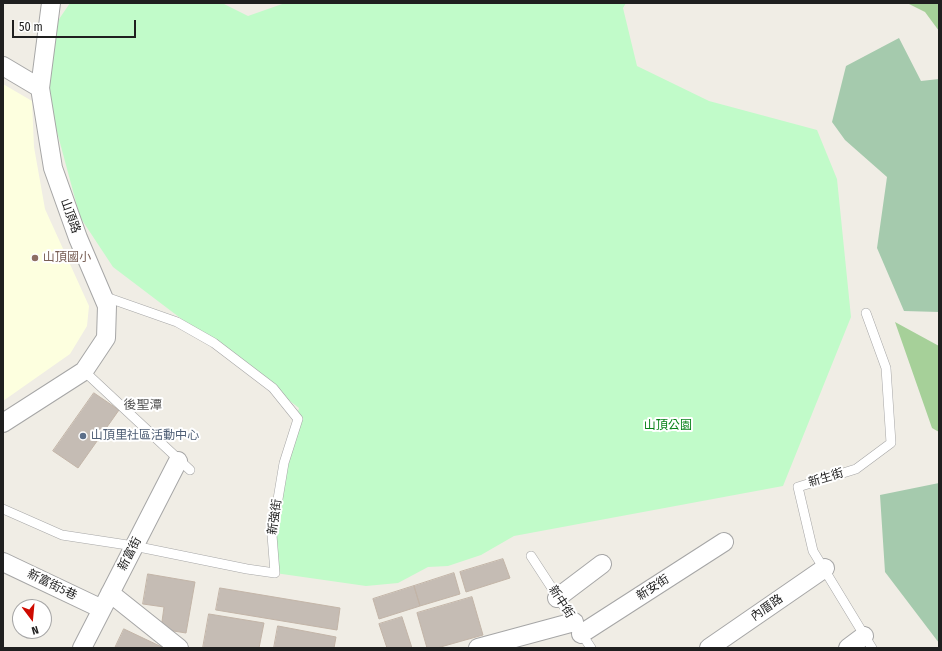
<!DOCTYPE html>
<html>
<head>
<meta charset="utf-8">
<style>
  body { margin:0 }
  #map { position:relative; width:942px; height:651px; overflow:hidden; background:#f0ede5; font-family:"Fira Sans Condensed",sans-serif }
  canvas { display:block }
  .frame { position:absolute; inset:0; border:4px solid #1f1f1f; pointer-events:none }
  .north { position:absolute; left:12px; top:599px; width:40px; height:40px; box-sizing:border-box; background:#fff; border:1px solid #a5a5a5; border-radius:50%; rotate:164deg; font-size:11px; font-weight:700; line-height:16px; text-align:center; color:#1f1f1f }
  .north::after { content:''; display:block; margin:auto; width:14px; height:18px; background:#ce0a00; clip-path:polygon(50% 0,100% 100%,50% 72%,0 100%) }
  .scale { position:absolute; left:12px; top:20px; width:124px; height:18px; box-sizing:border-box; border:2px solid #1f1f1f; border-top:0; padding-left:5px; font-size:12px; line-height:14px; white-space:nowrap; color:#1f1f1f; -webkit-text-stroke:3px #fff; paint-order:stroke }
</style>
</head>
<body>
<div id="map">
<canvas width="942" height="651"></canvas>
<div class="frame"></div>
<div class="north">N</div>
<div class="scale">50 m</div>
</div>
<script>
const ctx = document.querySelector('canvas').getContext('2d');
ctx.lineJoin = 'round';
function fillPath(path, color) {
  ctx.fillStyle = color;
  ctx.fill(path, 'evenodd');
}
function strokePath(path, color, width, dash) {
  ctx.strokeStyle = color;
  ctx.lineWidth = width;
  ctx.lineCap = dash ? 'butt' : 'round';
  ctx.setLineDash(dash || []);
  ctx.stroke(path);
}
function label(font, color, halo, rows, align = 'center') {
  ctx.font = font + ' "Fira Sans Condensed","Noto Sans TC",sans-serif';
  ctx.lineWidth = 4;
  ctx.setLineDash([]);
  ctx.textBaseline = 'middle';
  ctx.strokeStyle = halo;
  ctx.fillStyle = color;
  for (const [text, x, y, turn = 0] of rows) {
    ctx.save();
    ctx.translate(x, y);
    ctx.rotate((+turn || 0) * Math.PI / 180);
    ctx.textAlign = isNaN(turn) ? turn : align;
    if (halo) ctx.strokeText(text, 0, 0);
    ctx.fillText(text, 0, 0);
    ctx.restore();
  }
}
fillPath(new Path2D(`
  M3 84 32 101 34 147 45 209 89 306 87 326 70 354 3 401Z`), '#fdffdf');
fillPath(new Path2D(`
  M907 3H939V31L925 12Z
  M895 322 939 346V432L932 428Z`), '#a6d099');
fillPath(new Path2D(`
  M899 38 921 81 939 79V312L904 311 877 248 887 177 845 140 832 122 846 66Z
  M939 483V643L885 572 880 495Z`), '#a5caad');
fillPath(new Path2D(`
  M70 3H222L248 16 285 3H626L623 8 637 66 709 101 817 130 837 179 851 317 783 486 514 536 481 555 448 566 428 567 398 583 366 586 275 573 272 535 284 463 299 408 113 267 80 217 46 91 53 28Z`), '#c1fbc9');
const building = new Path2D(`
  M94 393 119 410 78 468 53 451Z
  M503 559 510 578 466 592 460 572Z
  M454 573 460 594 420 606 414 586Z
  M148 574 195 582 186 633 161 629 164 607 143 604Z
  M414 586 420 606 379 619 373 599Z
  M220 588 340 608 337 630 216 610Z
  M472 597 483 635 437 648H427L417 613Z
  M209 614 264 623 259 648H203Z
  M402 617 412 648H387L379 624Z
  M278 626 336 637 334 648H274Z
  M124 629 164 648H115Z`);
fillPath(building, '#c5bcb4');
strokePath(building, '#c2b4a7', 1);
const service = new Path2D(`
  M866 313 886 368 891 443 856 469 798 487 813 551 872 648
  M84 371 190 470
  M3 509 62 535 134 546 247 569 275 573 272 535 284 463 298 419 273 388 214 343 177 322 103 296
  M531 556 591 648`);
const minor = new Path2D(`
  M3 66 40 88
  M3 423 84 371 106 338 107 306 78 238 53 168 40 88 51 3
  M3 562 102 609
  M110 593 179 648
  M557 598 602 564
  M581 634 724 542
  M82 648 178 461
  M478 648 574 622
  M709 648 825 568
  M848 648 864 636`);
strokePath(service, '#a6a6a6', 10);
strokePath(minor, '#a6a6a6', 20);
strokePath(service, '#fff', 9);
strokePath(minor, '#fff', 18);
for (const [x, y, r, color] of [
  [35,258,4,"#8d6e63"],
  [83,436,4,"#5c6f8a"]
]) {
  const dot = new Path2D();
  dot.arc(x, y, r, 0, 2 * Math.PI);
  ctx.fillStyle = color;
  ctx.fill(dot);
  strokePath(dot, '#fff', 1.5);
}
label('12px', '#1f1f1f', '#fff', [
  ["山頂路",70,216,70],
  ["新生街",826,478,-17],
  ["新強街",275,517,-82],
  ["新富街",130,554,-63],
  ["新富街5巷",52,585,26],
  ["新安街",653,588,-33],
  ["新中街",561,602,57],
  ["內厝路",767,608,-35]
]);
label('12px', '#785e54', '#fff', [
  ["山頂國小",43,258]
], 'left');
label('12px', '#098219', '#fff', [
  ["山頂公園",668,426]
]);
label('12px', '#4e5e75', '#fff', [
  ["山頂里社區活動中心",91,436]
], 'left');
label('13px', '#525252', '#fff', [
  ["後聖潭",143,405]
]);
</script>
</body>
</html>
